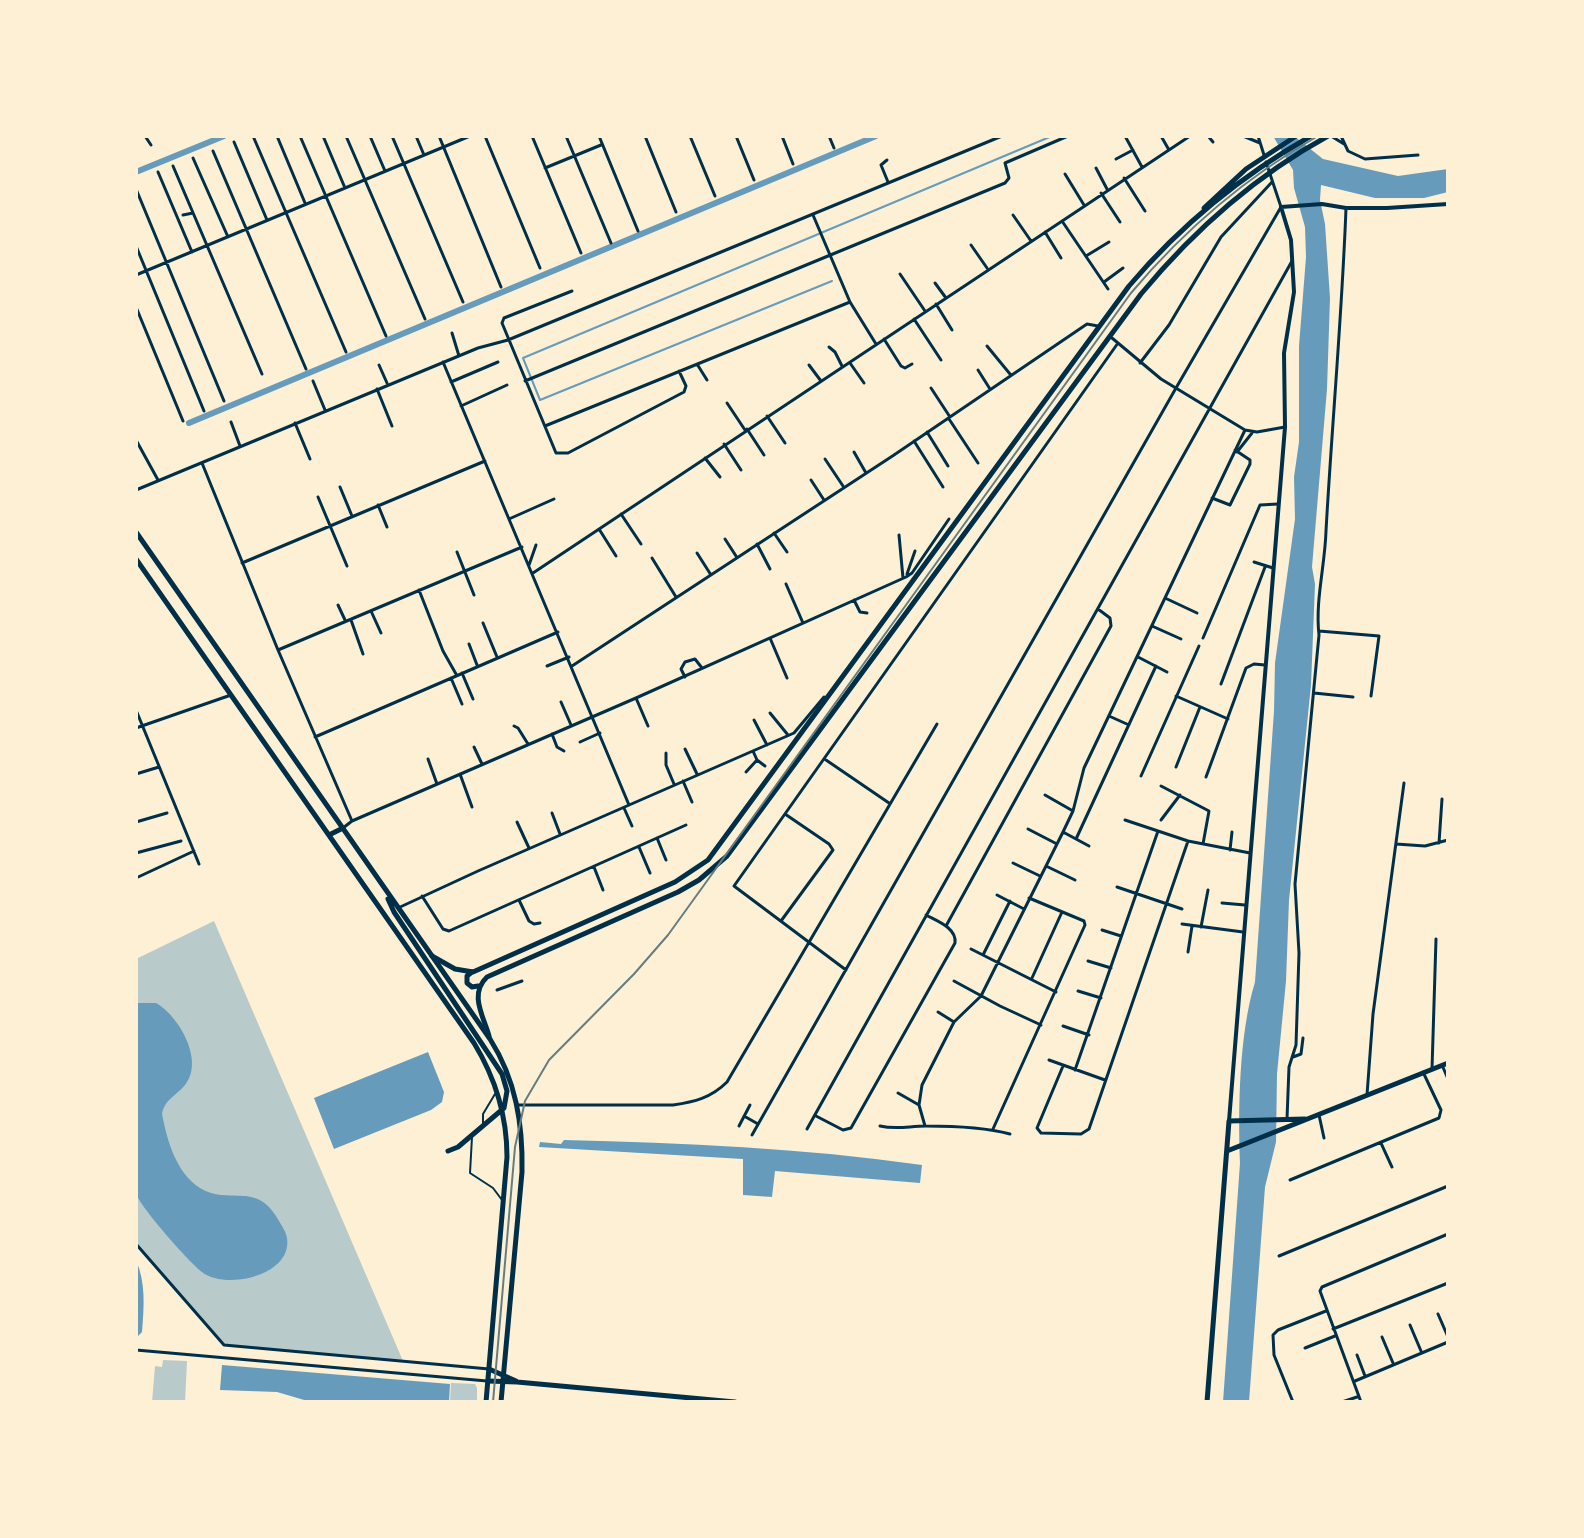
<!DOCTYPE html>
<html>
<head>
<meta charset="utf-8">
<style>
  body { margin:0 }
  #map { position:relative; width:1584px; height:1538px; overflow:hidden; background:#fdf0d5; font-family:"Fira Sans",sans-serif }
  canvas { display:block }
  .frame { position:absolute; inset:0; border:138px solid #fdf0d5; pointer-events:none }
</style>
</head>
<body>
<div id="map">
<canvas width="1584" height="1538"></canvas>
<div class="frame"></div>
</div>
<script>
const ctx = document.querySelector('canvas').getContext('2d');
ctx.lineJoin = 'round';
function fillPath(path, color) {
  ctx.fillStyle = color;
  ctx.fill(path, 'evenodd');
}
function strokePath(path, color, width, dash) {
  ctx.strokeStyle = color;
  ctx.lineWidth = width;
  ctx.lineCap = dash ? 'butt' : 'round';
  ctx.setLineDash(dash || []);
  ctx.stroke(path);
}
fillPath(new Path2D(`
  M214 921 403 1361 224 1345 136 1244V959Z
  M163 1360 187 1361 185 1402H152L155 1366 162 1367Z
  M451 1383 475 1384 477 1388V1402H450Z`), '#b9caca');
fillPath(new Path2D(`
  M1273 136H1294L1323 159 1398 176 1448 169V192L1424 198H1375L1321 185 1320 200 1325 224 1330 298 1327 389 1312 567 1315 584 1311 685 1289 900 1286 981 1277 1074 1276 1142 1265 1187 1249 1402H1223L1240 1163C1238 1109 1239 1034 1255 982L1274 711 1275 663 1295 519 1294 477 1299 442V346L1306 257 1305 227 1294 188 1293 170Z
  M156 1003C179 1016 205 1061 185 1085 177 1095 164 1100 162 1114 167 1140 176 1173 200 1188 230 1206 257 1180 279 1221 282 1226 286 1232 287 1238 293 1275 226 1291 202 1272 190 1263 139 1206 136 1193 132 1177 136 1155 136 1138 136 1093 136 1048 136 1003Z
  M428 1052 444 1092 442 1102 431 1110 334 1149 314 1098Z
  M564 1140C684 1143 803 1148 922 1165L920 1183 775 1171 772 1197 743 1195V1159L539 1147 540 1142 561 1144Z
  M136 1260C146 1283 144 1307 142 1332L136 1338Z
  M222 1365 450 1384 449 1402H311L277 1392 220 1390Z`), '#669bbc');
strokePath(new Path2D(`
  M832 281 540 400 523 358 1052 136`), '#669bbc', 2);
strokePath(new Path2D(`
  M136 172 224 136
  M189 423 876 136`), '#669bbc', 6);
strokePath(new Path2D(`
  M483 1125V1114L495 1094
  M472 1137 470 1173 493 1188 502 1200`), '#003049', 2);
strokePath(new Path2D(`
  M145 136 151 145
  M253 136 346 352
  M277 136 305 203
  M300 136 386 336
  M323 136 345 188
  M346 136 425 319
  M370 136 385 171
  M392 136 463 302
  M416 136 424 155
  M439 136 501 287
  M485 136 540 268
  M532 136 581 253
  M566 136 611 243
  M599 136 638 231
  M645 136 676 212
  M690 136 715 196
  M736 136 754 180
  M782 136 793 164
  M829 136 834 148
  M1125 136 1142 167
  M1161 136 1169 150
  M1208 136 1213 142
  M1243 136 1260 143
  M1258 136 1264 155
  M1331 136 1344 144
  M1341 136 1348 151 1365 159 1418 155
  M234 142 267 220
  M213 151 306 369
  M193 158 228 237
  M1116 159 1133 150
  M887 160 881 165 888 182
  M173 166 262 374
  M545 168 601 145
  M1096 168 1107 189
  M158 172 192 252
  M1065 174 1084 205
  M1124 178 1145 211
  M136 189 224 401
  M1101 193 1120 222
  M183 215 193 213
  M813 215 850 302 876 344
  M1013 215 1031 241
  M1062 221 1108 289
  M1045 232 1061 258
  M971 245 987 268
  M136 246 204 411
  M1086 256 1109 242
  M900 274 925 311
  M136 275 470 136
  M1104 282 1123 268
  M935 283 946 298
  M572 291 504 318 502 323 556 453H568L684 392 686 386 679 371
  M936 304 952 330
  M136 307 183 421
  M914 319 941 360
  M452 333 459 356
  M1112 338 1161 379 1245 430 1257 432 1285 427
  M884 339 901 366 905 368 912 364
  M987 346 1010 374
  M829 347 835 352 842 366
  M443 362 629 805
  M850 363 864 383
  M1140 363 1169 325 1221 237 1272 182
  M697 364 707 380
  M379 365 387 383
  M809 365 821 381
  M978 370 990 389
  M313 381 325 410
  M525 381 1005 183 1009 178 1005 163 1068 136
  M451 382 498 362
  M931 388 950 417
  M377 389 392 426
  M727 403 745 430
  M461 406 507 385
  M767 416 785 443
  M949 419 978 463
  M231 422 240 446
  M295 423 310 459
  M545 426 850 302
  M747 429 764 455
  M927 432 948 466
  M136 440 158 480
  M914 441 943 487
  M724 444 741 470
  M854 452 866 473
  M1237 452 1252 433
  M705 458 720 477
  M825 459 843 486
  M202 463 278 650 352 821
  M811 480 824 500
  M340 487 352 516
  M136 490 478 348 508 340 1002 136
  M318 497 347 566
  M1212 498 1230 505 1250 464V460L1235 450
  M378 505 387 527
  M621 514 641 544
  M509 519 554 499
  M599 529 616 556
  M774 533 787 552
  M899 535 903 578
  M725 539 736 556
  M757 544 770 569
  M457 552 474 595
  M697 553 711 575
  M652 558 676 597
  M1254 562 1273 568
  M242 563 485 461
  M529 565 536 545
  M533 573 1190 136
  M907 574 915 551
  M786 584 803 623
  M419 590 443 651 456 674
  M1165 598 1197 613
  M854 600 860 612 867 613
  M338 605 345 620
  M371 611 381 633
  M351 620 363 654
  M483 623 497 657
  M1152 626 1181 639
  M1319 631 1379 636 1371 696
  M770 638 787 678
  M1203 638 1260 505 1278 504
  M469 644 477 665
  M278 650 522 547
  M1138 657 1167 672
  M547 666 569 657
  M572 666 894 455 1087 324 1098 326
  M462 673 473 699
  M685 677 681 669 685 662 695 659 702 668
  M451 678 462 704
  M1221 684 1265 567
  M1314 693 1353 697
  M1176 696 1228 719
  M636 698 648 726
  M561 702 571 725
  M136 710 199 864
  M770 713 788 735
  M1109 716 1129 725
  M754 720 767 745
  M514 726 518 728 528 744
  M136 728 231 695
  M552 734 557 747 564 751
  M315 737 558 632
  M580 742 600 733
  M474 747 482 764
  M685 749 697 774
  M753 751 757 760 765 766
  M666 753V765L674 784
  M428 759 437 784
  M826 760 889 803
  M1176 767 1200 707
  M746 772 757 760
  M136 774 159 767
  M460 774 472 807
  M1141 776 1199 646
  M1206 777 1246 668 1254 664 1265 665
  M683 781 692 802
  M1161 786 1209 811 1203 844
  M1045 795 1073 811
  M624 808 632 826
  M552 813 560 834
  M1125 820 1188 841 1250 853
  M1161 820 1180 795
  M136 822 167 813
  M517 822 529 848
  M343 828 352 821 636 698 906 577 912 573 949 519
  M1028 829 1057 844
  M1063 832 1076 839 1156 666
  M657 838 666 860
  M1076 839 1089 846
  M1439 843 1442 799
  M1396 844 1425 846 1448 840
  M639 847 650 873
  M1230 850 1232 832
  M136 853 181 841
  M1013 863 1040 876
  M1046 866 1075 880
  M594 867 603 890
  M136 878 194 851
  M1117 887 1182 909
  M997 895 1024 909
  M422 896 443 929 449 931 686 825
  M519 900 529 921 534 924 540 923
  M1222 903 1245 905
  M398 908 478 871 794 733 824 697
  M781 921 833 850 829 844 785 814
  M1182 924 1243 932
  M946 926 1111 626 1110 618 1098 609
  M1201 927 1208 890
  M1102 930 1121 936
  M971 949 1056 992
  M1188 952 1192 926
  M983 955 1010 901
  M1088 961 1111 968
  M846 970 734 886 1118 343
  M1032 978 1062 912
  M954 981 1000 1006 1041 1025
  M497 990 522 981
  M1078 991 1101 998
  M938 1012 954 1022
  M1063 1026 1089 1035
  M1293 1057 1301 1054 1303 1038
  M1049 1060 1105 1080
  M1442 1065 1448 1079
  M1063 1066 1037 1128 1041 1133 1081 1134 1089 1129 1188 841
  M1432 1069 1436 939
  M1075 1070 1158 831
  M898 1093 919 1105
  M1367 1095 1373 1014 1404 783
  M517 1105H673C694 1102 711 1098 727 1082L937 724
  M1319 1115 1324 1138
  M744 1116 758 1124
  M816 1116 843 1130 851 1128 955 943C957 928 937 921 926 915
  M1287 1119 1289 1067 1296 1045 1299 953 1295 884 1319 635C1315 601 1325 566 1326 531 1332 423 1342 316 1346 208
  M739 1126 750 1105
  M880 1126C897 1130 909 1126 926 1126 953 1126 984 1127 1010 1134
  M925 1126 919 1105 922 1085 954 1022 981 996 1063 832 1073 811 1084 768 1245 430
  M807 1129 1292 261
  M993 1129 1085 925 1084 921 1029 898
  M752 1135 1176 388 1281 207 1266 162
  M1381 1143 1392 1167
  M1290 1180 1439 1118 1441 1110 1423 1072
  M136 1244 224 1345 489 1369
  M1279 1256 1448 1186
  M1438 1314 1448 1337
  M1410 1325 1421 1351
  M1333 1329 1448 1283
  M1382 1337 1393 1363
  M1305 1348 1335 1336
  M136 1350 487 1381
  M1357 1355 1365 1376
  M1355 1381 1448 1342
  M1293 1402 1274 1355 1273 1335 1278 1330 1326 1311
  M1342 1402 1357 1397
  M1361 1402 1320 1291 1322 1287 1448 1234`), '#003049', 3);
strokePath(new Path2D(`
  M1229 1121 1285 427 1284 353 1294 292 1291 240 1281 207 1322 204 1346 208H1387L1448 204`), '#003049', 4);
strokePath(new Path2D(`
  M1204 208 1246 169 1296 136
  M432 956 455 969 473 972 675 882 708 860 1129 286C1180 226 1242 175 1311 136
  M472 972 467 976V983L472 987 478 986
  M489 1036C483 1015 469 994 487 977L678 892 699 880 727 856 1141 294C1194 230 1255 176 1328 136
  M1227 1151 1448 1063
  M489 1369 516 1381
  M488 1381 517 1382 735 1402
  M1207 1402 1229 1121 1305 1119`), '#003049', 5);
strokePath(new Path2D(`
  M136 532 490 1039C516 1080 523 1124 522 1172L501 1402
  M136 559 474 1043C496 1079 507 1116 507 1157L486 1402
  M329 835 343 828
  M388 899 394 912 502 1074 507 1091 504 1108 458 1147 448 1151`), '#003049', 5);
strokePath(new Path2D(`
  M493 1402 515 1147 525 1101 549 1060 634 974 668 935 1131 293C1184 230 1246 177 1318 136`), '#657d81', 2);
</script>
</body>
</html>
